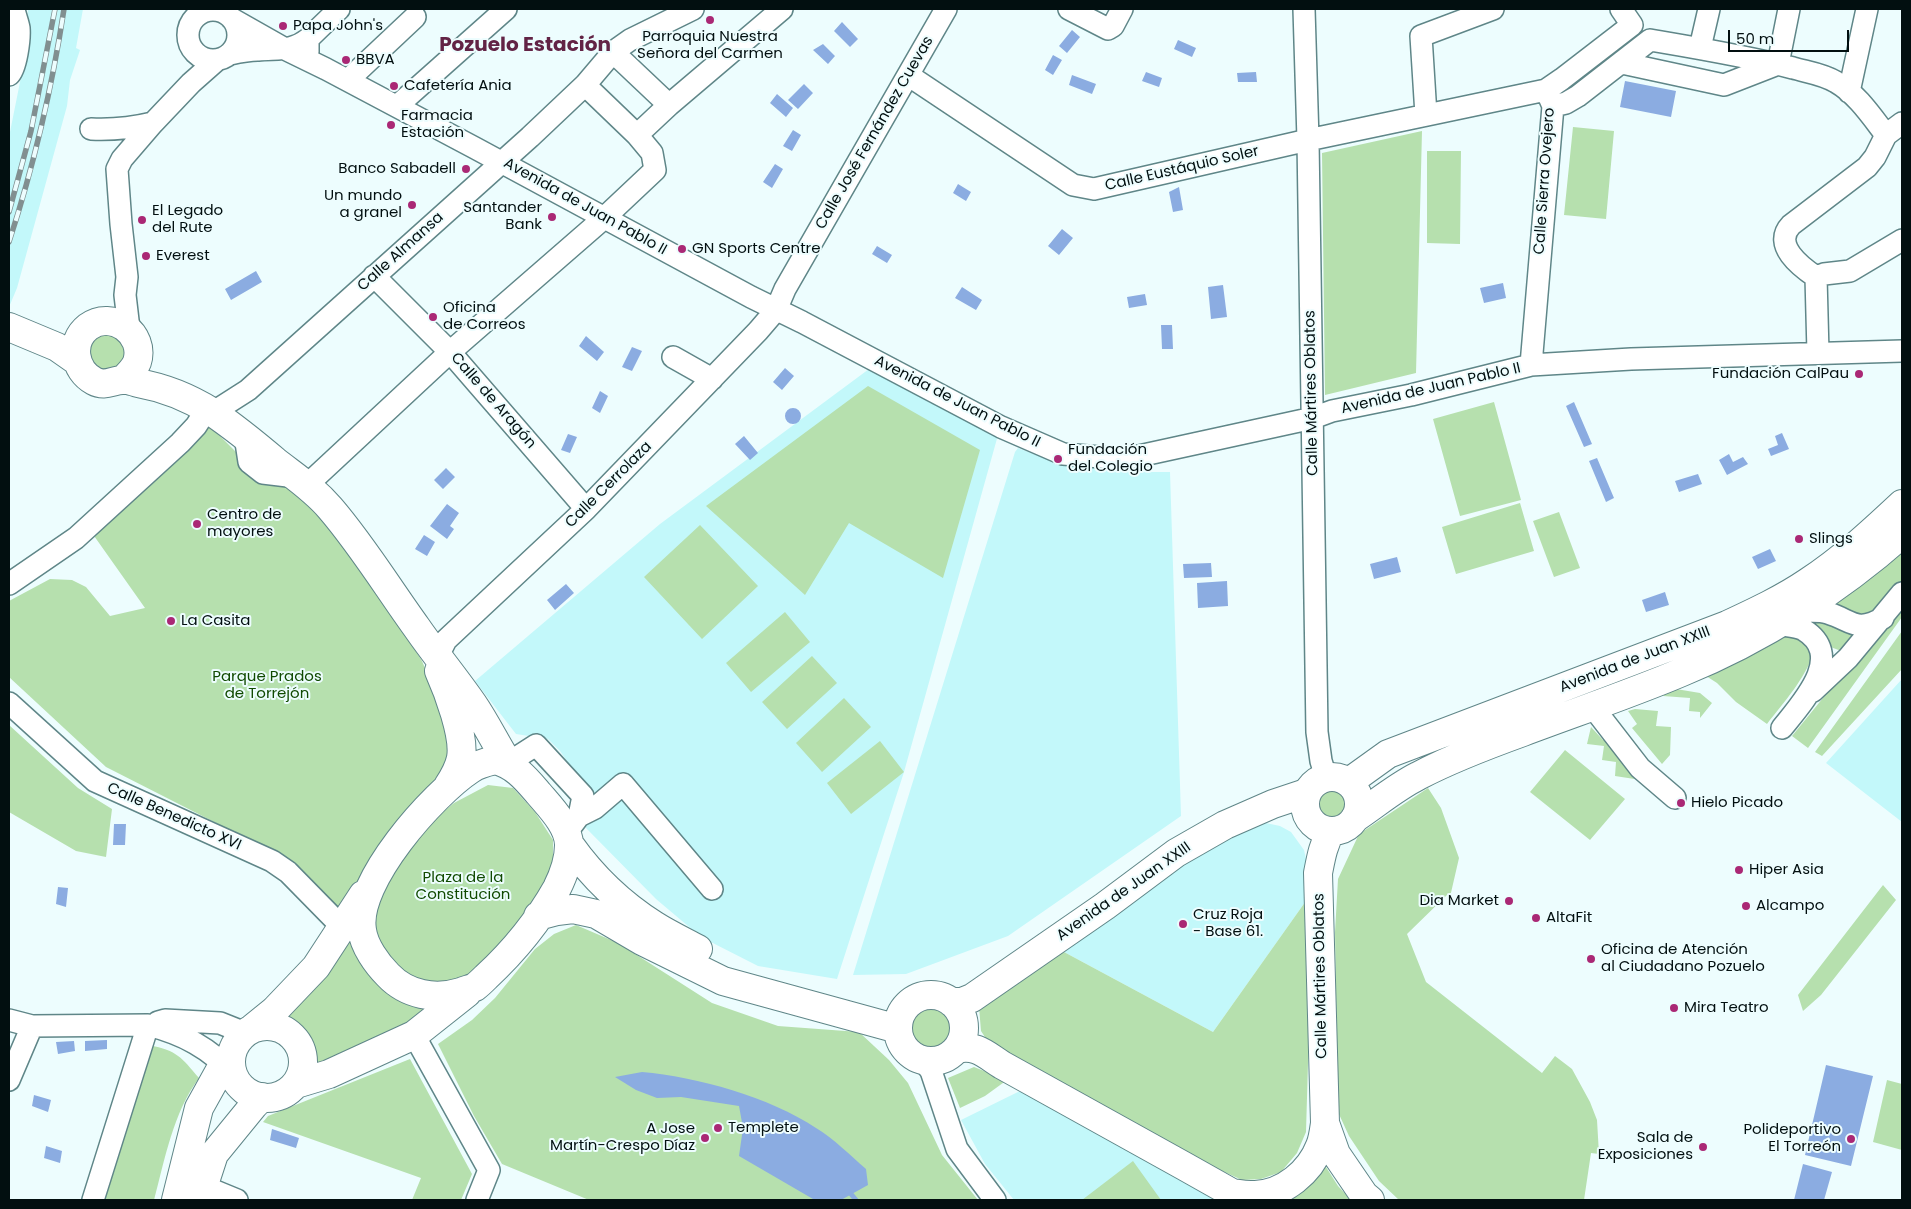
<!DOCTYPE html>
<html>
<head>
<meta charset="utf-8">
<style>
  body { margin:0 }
  #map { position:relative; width:1911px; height:1209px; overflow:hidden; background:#edfdfe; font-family:Poppins,sans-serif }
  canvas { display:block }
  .frame { position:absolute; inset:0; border:10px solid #020f10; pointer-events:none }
  .scale { position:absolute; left:1728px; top:30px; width:121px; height:22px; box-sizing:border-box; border:2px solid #020f10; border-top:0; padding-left:6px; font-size:15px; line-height:18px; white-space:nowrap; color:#020f10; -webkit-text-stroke:4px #edfdfe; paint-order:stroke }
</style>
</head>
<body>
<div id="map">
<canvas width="1911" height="1209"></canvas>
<div class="frame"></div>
<div class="scale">50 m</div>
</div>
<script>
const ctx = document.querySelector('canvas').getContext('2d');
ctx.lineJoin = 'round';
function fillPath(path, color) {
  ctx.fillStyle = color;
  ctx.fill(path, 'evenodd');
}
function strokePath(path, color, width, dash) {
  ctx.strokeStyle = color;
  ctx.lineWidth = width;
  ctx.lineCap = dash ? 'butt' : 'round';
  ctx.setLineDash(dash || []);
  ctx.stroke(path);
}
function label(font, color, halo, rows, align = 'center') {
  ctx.font = font + ' Poppins,sans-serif';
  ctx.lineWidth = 4;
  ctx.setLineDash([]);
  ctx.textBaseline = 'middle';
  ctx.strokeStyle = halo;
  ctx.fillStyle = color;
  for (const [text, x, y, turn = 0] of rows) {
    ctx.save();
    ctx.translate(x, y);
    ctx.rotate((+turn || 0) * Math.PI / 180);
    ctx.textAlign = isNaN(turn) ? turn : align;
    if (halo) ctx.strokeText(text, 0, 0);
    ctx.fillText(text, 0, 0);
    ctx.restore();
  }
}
fillPath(new Path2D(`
  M28 9H83L76 48 80 50 70 80 67 106 17 288 9 307V137L23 67Z
  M869 369 998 435 904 772 837 979 758 966 701 937 656 899 585 827 579 816 585 788 560 751 548 739 516 734 475 681 660 524Z
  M1018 448 1039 456 1145 472H1170L1181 816 1008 936 906 974 853 975 1015 452Z
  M1902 679V822L1826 763Z
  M1261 822 1280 826 1291 832 1304 850 1313 891 1213 1032 1064 952 1192 858 1250 823Z
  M1026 1088 1190 1183 1214 1200H1014L985 1164 961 1120Z`), '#c3f8fa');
fillPath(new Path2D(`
  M1573 127 1614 131 1606 219 1564 215Z
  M1422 131 1416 373 1325 395 1322 153Z
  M1427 151H1461L1460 244 1427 243Z
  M94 333H120L131 357 112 376 87 366V339Z
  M868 386 980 450 943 578 849 523 805 595 706 506Z
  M1494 402 1521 500 1460 516 1433 419Z
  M205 421 247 463 262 476 301 494 320 511 397 621 422 661 443 711 451 765 338 918 283 857 106 767 9 677V601L50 579 72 580 86 587 110 616 145 608 92 533Z
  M1520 503 1534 551 1456 574 1442 527Z
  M1559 512 1580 568 1554 577 1533 521Z
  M700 525 758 586 702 639 644 577Z
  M1902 546V581L1865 620 1827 607Z
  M1902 601V617L1808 748 1792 736Z
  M785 612 810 642 751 692 726 663Z
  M1812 617 1858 632 1844 651C1827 649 1819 636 1808 624Z
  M1793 631 1814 652C1805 679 1784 702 1767 724L1736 702 1717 683 1703 674Z
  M1902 631V669L1822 756 1815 752Z
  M812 656 837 683 787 729 762 702Z
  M1670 688 1700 693 1712 703 1700 718V712L1689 711 1690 698 1663 696Z
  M844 698 871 727 822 772 796 743Z
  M1635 709 1658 711 1656 726 1671 727 1670 755 1662 764 1632 728 1637 724 1628 711Z
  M9 725 78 788 112 809 106 857 76 851 9 812Z
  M1591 727 1603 740 1608 736 1641 780 1615 776 1616 762 1602 760 1604 746 1587 744Z
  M880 741 904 772 851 814 827 783Z
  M1565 750 1625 799 1590 840 1530 792Z
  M1309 803a22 22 0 1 1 44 0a22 22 0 1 1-44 0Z
  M488 785 513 788 535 812 553 840V863L540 894 498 953 465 978 448 982 426 983 401 972 386 956 376 935 375 918 378 892 398 859 438 816 454 803Z
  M1428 788 1441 808 1459 858 1450 897 1447 895 1407 934 1426 982 1542 1073 1555 1056 1572 1069 1590 1102 1597 1120 1599 1154 1591 1153 1584 1200H1399L1379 1181 1349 1136 1338 1112 1335 932 1338 879 1359 834Z
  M1883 885 1896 900 1821 995 1803 1011 1798 995Z
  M1313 891 1306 1132 1297 1153 1281 1172 1261 1179 1242 1180 1196 1159 994 1051 981 1031 979 1007 995 988 1064 952 1213 1032Z
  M576 925 618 943 712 1003 778 1026 859 1032 889 1060 908 1083 942 1155 978 1200H589L502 1164 474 1116 438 1044 472 1020 495 998 535 949 554 934Z
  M355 926 438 1007 421 1020 311 1071C311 1055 308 1038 295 1027 291 1023 283 1021 278 1018Z
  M908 1029a22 22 0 1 1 44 0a22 22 0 1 1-44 0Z
  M149 1045C178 1051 181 1057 199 1078 173 1113 165 1159 154 1200H103Z
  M410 1059 472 1174 461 1200H412L421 1178 263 1122 268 1116Z
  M974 1067 1007 1080 985 1096 960 1108 948 1078Z
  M1887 1080 1902 1084V1150L1873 1142Z
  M1133 1161 1161 1200H1082Z
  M1326 1167 1338 1186 1351 1200H1282L1321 1169Z`), '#b6e0ae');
fillPath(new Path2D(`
  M842 22 858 39 850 47 834 31Z
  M1072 30 1080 37 1067 53 1059 46Z
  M1178 40 1196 48 1192 57 1174 49Z
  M823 44 835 56 828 64 813 50Z
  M1053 55 1062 60 1053 75 1045 70Z
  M1146 72 1162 78 1159 87 1142 81Z
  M1256 72 1257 82H1238L1237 73Z
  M1072 75 1096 84 1092 94 1069 85Z
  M1625 81 1676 91 1671 117 1620 107Z
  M804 84 813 93 798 109 788 100Z
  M777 94 793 108 786 117 770 103Z
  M793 130 801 135 792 151 783 146Z
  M775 164 783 169 772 188 763 182Z
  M958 184 971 192 966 201 953 193Z
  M1179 187 1183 210 1173 212 1169 192Z
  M1062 229 1073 238 1059 255 1048 246Z
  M877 246 892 255 887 263 872 254Z
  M256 271 262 282 231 300 225 289Z
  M1503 283 1506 298 1484 303 1480 288Z
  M1223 285 1227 317 1211 319 1208 287Z
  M962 287 982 300 976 310 955 298Z
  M1145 294 1147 305 1129 308 1127 297Z
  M1161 325H1172L1173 349H1162Z
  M586 336 604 352 597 361 579 346Z
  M632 347 642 351 632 371 622 367Z
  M785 368 794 376 782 390 773 382Z
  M600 391 608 396 600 413 592 408Z
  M1574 402 1592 444 1584 447 1566 406Z
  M785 416a8 8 0 1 1 16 0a8 8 0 1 1-16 0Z
  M1782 433 1789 449 1771 456 1768 449 1778 445 1775 436Z
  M568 434 577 437 570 453 561 450Z
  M744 436 758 453 750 460 735 444Z
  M1729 454 1733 462 1743 457 1748 464 1727 475 1719 460Z
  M1597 458 1614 498 1606 502 1589 461Z
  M446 468 455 477 443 489 434 480Z
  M1698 474 1702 484 1679 492 1675 481Z
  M447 504 459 513 450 526 454 529 447 539 430 526Z
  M424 535 435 542 427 556 415 549Z
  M1770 549 1776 561 1758 569 1752 557Z
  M1397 557 1401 572 1374 579 1370 564Z
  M1211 563 1212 577 1184 578 1183 564Z
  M1227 581 1228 606 1198 608 1197 583Z
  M566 584 574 593 555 610 547 600Z
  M1665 592 1669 605 1646 612 1642 600Z
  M114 824H126L125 845H113Z
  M58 887 68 888 66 907 56 904Z
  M107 1040V1049L85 1051V1041Z
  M74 1041 75 1051 58 1054 56 1042Z
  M1826 1065 1873 1076 1851 1166 1805 1155Z
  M642 1072C697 1077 770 1097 816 1128 834 1139 850 1155 866 1169L868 1185 841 1200 813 1199 739 1156 743 1128 739 1106 681 1097 657 1098 636 1090 615 1077Z
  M34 1095 51 1100 48 1112 32 1106Z
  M272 1129 299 1138 296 1148 270 1140Z
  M46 1146 62 1151 60 1163 44 1158Z
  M1803 1164 1832 1172 1824 1200H1794Z`), '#8bace1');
strokePath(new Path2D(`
  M851 1194 856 1200`), '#8bace1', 5);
const minor = new Path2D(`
  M1069 9 1108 29 1113 26 1122 9
  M1304 9 1308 140 1317 732 1321 761 1326 777
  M188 35a25 25 0 1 1 50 0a25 25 0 1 1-50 0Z
  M232 19 285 49 326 69 475 148 751 297 802 322 1001 427 1063 454 1125 459 1313 418 1332 411 1411 395 1531 365 1631 359 1902 351
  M1700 48 1709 9
  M308 52V39L339 9
  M613 52 669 105
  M230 54C239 52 249 50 258 50 277 48 292 52 308 39
  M1622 63 1724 85 1778 64 1789 9
  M9 75C16 69 20 39 19 28 18 22 15 15 14 9
  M908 75 1073 185 1094 189 1308 140 1546 90 1553 106 1531 365
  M348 80 415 17
  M1546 90 1562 79 1632 25 1621 9
  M1849 92 1867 9
  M397 106 506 9
  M1553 106 1566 103 1578 96 1650 40C1697 48 1746 56 1793 68 1807 72 1823 74 1836 82 1857 94 1872 117 1886 135
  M1426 115 1421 36 1493 9
  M1902 123 1886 135 1875 157 1867 167 1791 225C1772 245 1801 267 1816 277L1824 274 1850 271 1902 240
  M91 129C112 130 132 128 153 123
  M637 135 669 105 782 9
  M374 276 450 352 586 509
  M1816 277 1818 353
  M129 329 125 295 127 277 121 224 117 169 122 159 153 123 191 83 217 60
  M673 357 712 379
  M212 413 248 390 530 137 585 85 613 52 630 40 693 9
  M245 436 249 462 263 473 296 477
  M307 485 450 352 604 218 655 170 652 153 637 135 585 85
  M9 584 76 538 180 443 196 426 207 409
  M1800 611C1809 612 1819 610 1828 613 1853 621 1856 633 1883 618
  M1777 624C1786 626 1797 626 1804 630 1846 656 1802 703 1782 728
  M438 656 446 640 586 509 758 331 776 310 785 289 946 9
  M1813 691 1848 658 1902 593
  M9 703 95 781 272 861 288 872 342 927
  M1592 706 1640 768 1675 798
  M508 763 536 745 583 796 579 816 573 824
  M579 816 595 808 623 784 712 889
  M9 1020 32 1026 148 1025C183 1034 210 1048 234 1075
  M158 1022 165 1020 220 1023 245 1033
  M414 1035 489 1170 477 1200
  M923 1060 931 1071 957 1149 995 1200
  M9 1080 32 1026
  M203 1186 237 1200
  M93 1200 148 1025`);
const major = new Path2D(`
  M9 327 57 347 77 361
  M123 380C128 375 135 368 137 362 146 334 112 309 88 327 69 342 74 370 94 381 105 387 113 380 123 380 128 379 134 382 138 383 166 388 188 397 212 412 234 427 255 444 275 461 294 476 314 489 330 508 362 545 388 588 417 628 435 654 455 678 473 704 486 723 496 744 508 763
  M439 671C448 691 465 736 461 758 459 768 454 777 448 786
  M495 760C515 765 526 779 539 794 550 807 569 826 569 845 569 859 563 876 557 888 539 920 513 952 486 977 483 980 479 984 475 987 471 989 465 990 461 992 435 1000 407 995 388 975 377 964 364 946 362 930 354 882 433 794 471 769 478 764 487 762 495 760Z
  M1305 804a27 27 0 1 1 54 0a27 27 0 1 1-54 0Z
  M1349 782 1388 754 1727 625C1755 612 1783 599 1808 582 1843 559 1872 532 1902 504
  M1355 818C1376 804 1396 787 1418 776 1452 758 1487 745 1523 732 1576 712 1630 694 1682 672 1761 640 1839 590 1902 534
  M570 845C592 876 621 904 654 925 668 934 683 941 698 949
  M538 916 557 911 573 909 596 914 642 941 723 981 898 1029
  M898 1028a33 33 0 1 1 66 0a33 33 0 1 1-66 0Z
  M951 1002H962L972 998 1105 906 1176 853 1225 825 1273 804 1306 793
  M231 1062a36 36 0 1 1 72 0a36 36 0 1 1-72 0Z
  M253 1028 274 1011 316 967 363 895
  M957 1049C976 1044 986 1055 1002 1065L1184 1166 1232 1193 1240 1200
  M296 1084 329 1074 414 1035 467 993
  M1325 1123 1336 1154 1364 1195 1370 1200
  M1232 1193C1239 1194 1247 1195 1255 1195 1284 1194 1310 1172 1320 1146 1323 1139 1324 1130 1325 1123L1318 873C1321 858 1323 845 1331 831
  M176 1200 199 1108 224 1063 232 1053
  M199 1200 214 1154 254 1105 262 1097`);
strokePath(minor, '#5f8688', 24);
strokePath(major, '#5f8688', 30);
strokePath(minor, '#fff', 21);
strokePath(major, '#fff', 28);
const rail = new Path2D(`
  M9 212 31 131 55 9
  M9 242C34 165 52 88 64 9`);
strokePath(rail, '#818f90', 5.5);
strokePath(rail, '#edfdfe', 4, [11]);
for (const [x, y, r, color] of [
  [710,20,5,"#aa2875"],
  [283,26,5,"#aa2875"],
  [346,60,5,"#aa2875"],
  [394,86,5,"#aa2875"],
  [391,125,5,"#aa2875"],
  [466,169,5,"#aa2875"],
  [412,205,5,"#aa2875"],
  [552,217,5,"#aa2875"],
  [142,220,5,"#aa2875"],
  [682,249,5,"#aa2875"],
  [146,256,5,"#aa2875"],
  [433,317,5,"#aa2875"],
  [1859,374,5,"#aa2875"],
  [1058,459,5,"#aa2875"],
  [197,524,5,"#aa2875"],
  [1799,539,5,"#aa2875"],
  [171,621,5,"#aa2875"],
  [1681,803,5,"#aa2875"],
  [1739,870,5,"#aa2875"],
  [1509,901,5,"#aa2875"],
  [1746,906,5,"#aa2875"],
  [1536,918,5,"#aa2875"],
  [1183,924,5,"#aa2875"],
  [1591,959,5,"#aa2875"],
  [1674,1008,5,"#aa2875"],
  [718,1128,5,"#aa2875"],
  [705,1138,5,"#aa2875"],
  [1851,1139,5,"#aa2875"],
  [1703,1147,5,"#aa2875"]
]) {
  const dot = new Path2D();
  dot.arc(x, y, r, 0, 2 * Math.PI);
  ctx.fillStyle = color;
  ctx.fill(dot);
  strokePath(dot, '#edfdfe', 2);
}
label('15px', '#020f10', '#edfdfe', [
  ["Papa John's",293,26],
  ["Parroquia Nuestra",710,37,"center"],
  ["Señora del Carmen",710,54,"center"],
  ["BBVA",356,60],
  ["Cafetería Ania",404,86],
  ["Farmacia",401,116],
  ["Estación",401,133],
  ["Banco Sabadell",456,169,"right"],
  ["Un mundo",402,196,"right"],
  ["a granel",402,213,"right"],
  ["Santander",542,208,"right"],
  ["Bank",542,225,"right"],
  ["El Legado",152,211],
  ["del Rute",152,228],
  ["GN Sports Centre",692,249],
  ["Everest",156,256],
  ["Oficina",443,308],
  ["de Correos",443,325],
  ["Fundación CalPau",1849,374,"right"],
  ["Fundación",1068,450],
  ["del Colegio",1068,467],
  ["Centro de",207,515],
  ["mayores",207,532],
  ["Slings",1809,539],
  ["La Casita",181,621],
  ["Hielo Picado",1691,803],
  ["Hiper Asia",1749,870],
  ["Dia Market",1499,901,"right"],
  ["Alcampo",1756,906],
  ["Cruz Roja",1193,915],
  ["- Base 61.",1193,932],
  ["AltaFit",1546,918],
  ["Oficina de Atención",1601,950],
  ["al Ciudadano Pozuelo",1601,967],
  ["Mira Teatro",1684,1008],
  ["Templete",728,1128],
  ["A Jose",695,1129,"right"],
  ["Martín-Crespo Díaz",695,1146,"right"],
  ["Polideportivo",1841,1130,"right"],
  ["El Torreón",1841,1147,"right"],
  ["Sala de",1693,1138,"right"],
  ["Exposiciones",1693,1155,"right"]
], 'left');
label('15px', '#020f10', '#edfdfe', [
  ["Calle José Fernández Cuevas",875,133,-60],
  ["Calle Eustáquio Soler",1182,169,-13],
  ["Calle Sierra Ovejero",1545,181,-86],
  ["Avenida de Juan Pablo II",585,207,29],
  ["Calle Almansa",401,252,-42],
  ["Avenida de Juan Pablo II",1431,389,-13],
  ["Calle Mártires Oblatos",1312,393,-91],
  ["Calle de Aragón",493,401,49],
  ["Avenida de Juan Pablo II",957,402,27],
  ["Calle Cerrolaza",609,485,-45],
  ["Avenida de Juan XXIII",1635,660,-21],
  ["Calle Benedicto XVI",174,817,24],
  ["Avenida de Juan XXIII",1124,892,-35],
  ["Calle Mártires Oblatos",1321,976,-91]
]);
label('15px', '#104a01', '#edfdfe', [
  ["Parque Prados",267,677],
  ["de Torrejón",267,694],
  ["Plaza de la",463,878],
  ["Constitución",463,895]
]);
label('bold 20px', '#622345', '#edfdfe', [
  ["Pozuelo Estación",525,46]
]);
</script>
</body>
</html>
